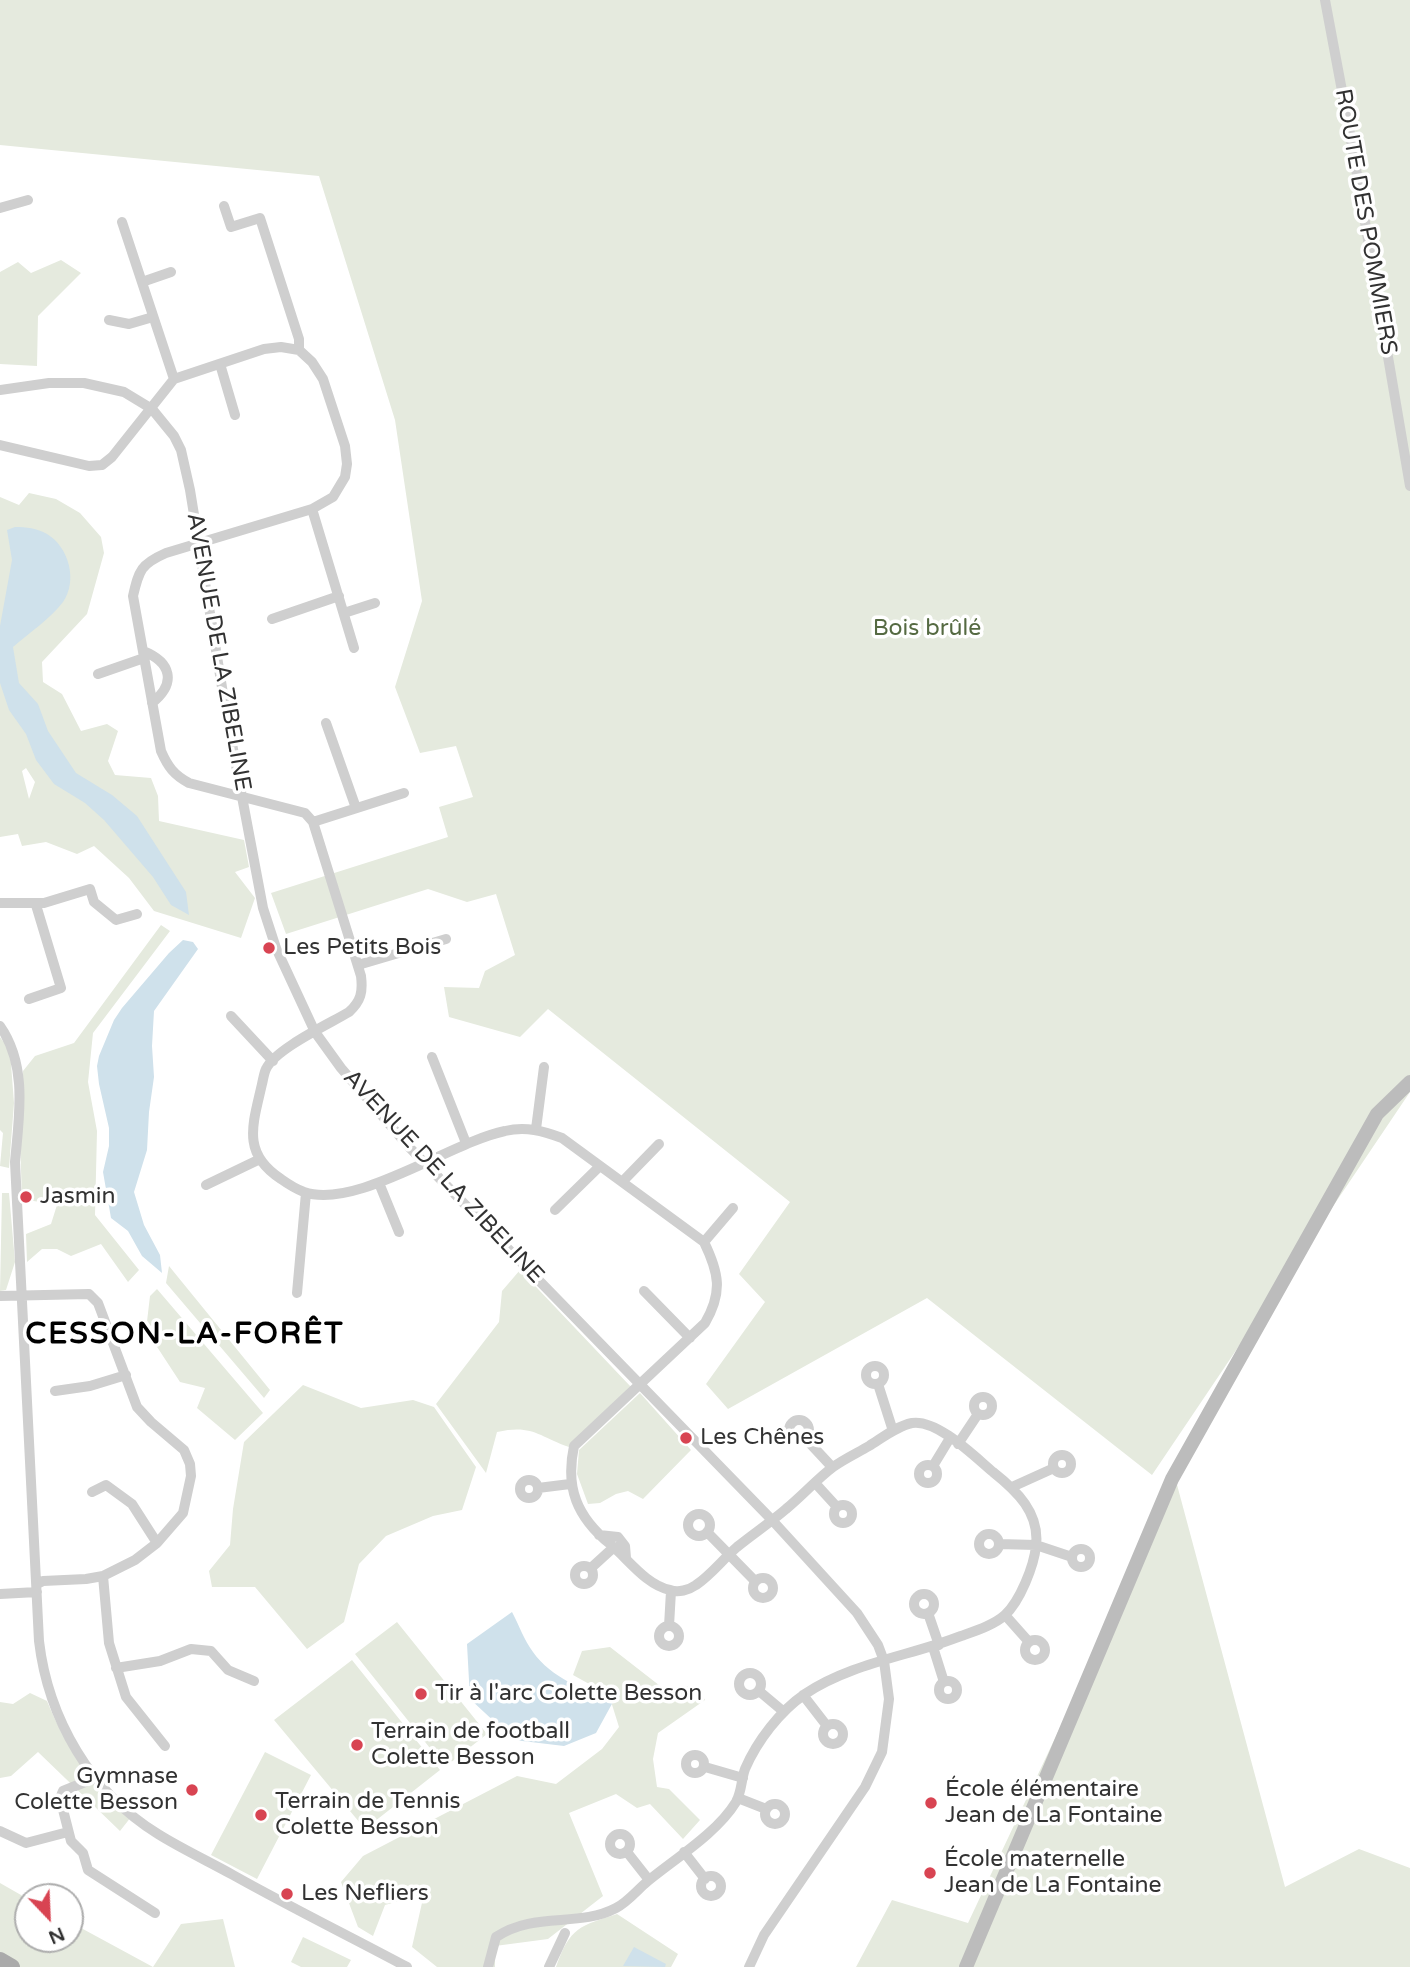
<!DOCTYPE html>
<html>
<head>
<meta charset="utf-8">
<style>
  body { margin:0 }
  #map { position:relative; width:1410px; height:1967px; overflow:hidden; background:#fff; font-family:"Varela Round",sans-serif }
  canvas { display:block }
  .north { position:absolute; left:14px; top:1883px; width:70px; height:70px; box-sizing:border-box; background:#fff; border:2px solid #adadad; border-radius:50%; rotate:157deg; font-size:19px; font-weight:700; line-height:28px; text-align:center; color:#323232 }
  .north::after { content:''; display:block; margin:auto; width:24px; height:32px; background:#d84452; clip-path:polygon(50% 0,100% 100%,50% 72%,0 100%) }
</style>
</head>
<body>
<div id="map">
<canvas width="1410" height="1967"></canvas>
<div class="north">N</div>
</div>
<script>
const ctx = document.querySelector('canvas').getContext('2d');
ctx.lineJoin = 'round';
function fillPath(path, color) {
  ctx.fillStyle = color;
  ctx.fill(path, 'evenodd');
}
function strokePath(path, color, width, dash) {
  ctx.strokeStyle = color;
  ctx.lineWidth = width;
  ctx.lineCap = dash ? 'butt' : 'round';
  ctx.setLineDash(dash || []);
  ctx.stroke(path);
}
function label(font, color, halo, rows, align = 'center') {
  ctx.font = font + ' "Varela Round",sans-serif';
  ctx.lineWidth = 7;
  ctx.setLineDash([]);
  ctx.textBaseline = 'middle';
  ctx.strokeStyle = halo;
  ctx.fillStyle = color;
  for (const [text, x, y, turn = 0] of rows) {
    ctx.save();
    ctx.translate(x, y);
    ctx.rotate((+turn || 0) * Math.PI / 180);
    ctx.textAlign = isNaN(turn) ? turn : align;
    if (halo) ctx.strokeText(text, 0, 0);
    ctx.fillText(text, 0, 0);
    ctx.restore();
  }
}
fillPath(new Path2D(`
  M0 0H1410V1092L1152 1475 927 1298 728 1409 706 1384 765 1302 739 1274 790 1202 548 1009 520 1037 449 1017 444 987 479 988 485 971 515 955 496 894 467 902 428 889 286 934 271 893 448 837 439 807 473 797 456 746 420 753 395 687 422 601 395 420 319 176 0 145Z
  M61 260 81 273 38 316 37 366 0 364V272L18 262 31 273Z
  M29 493 56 499 80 513 101 537 104 553 87 614 42 662 43 682 62 694 81 731 107 724 118 731 108 761 115 775 151 778 158 796 159 821 244 840 249 867 235 872 255 898 241 938 154 911 129 878 94 846 77 854 46 842 22 846 18 834 0 837V497L19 505ZM26 768 35 782 29 799 22 771Z
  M161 925 170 931 93 1033 88 1082 97 1131 95 1215 139 1270 128 1282 101 1244 71 1256 57 1249H42L27 1262 26 1234 51 1224 57 1205 22 1199 20 1141 23 1071 35 1056 74 1043Z
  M0 1037 10 1051 14 1103 9 1168 0 1166 3 1133 0 1130Z
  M2 1193H9L15 1262 6 1290 0 1291Z
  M169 1266 270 1390 264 1398 166 1283Z
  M520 1270 631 1387 569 1447C538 1436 532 1424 497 1432L486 1473 436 1404 499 1322 502 1291Z
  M157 1289 263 1413 235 1440 197 1408 205 1388 180 1382 146 1330 150 1296Z
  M303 1385 361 1408 413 1400 434 1407 476 1467 462 1510 433 1516 386 1536 359 1564 344 1622 307 1649 255 1587H212L209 1571 230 1545 233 1509 244 1442Z
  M640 1393 691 1450 643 1499 628 1491 616 1494 600 1503 588 1504 577 1474 579 1450Z
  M1176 1481 1285 1887 1359 1849 1410 1868V1967H856L892 1900 968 1923Z
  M397 1622 487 1734 445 1767 355 1654Z
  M610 1647 664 1689 696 1685 705 1700 658 1733 653 1759 657 1787 669 1789 700 1820 683 1839 650 1804 637 1808 616 1794 569 1813 603 1896 548 1939 495 1946V1967H437L412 1947 424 1894 385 1905 373 1936 358 1927 341 1882 363 1856 517 1776 556 1784 602 1749 619 1727 609 1695 573 1675 582 1651Z
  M352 1660 440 1770 365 1829 274 1720Z
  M30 1693 47 1701C68 1751 88 1782 131 1817L120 1831 38 1752 11 1776 0 1778V1702L13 1704Z
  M265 1752 311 1775 257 1879 211 1855Z
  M0 1883 28 1899V1939H70V1922L153 1967 181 1924 223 1919 235 1967H0Z
  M617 1914 678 1954 671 1967H556C570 1927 580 1926 617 1914Z
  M303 1937 351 1960 347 1967H301L291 1962Z`), '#e5eade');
fillPath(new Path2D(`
  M15 527C26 527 37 528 47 534 69 547 78 581 63 602 50 619 29 633 13 647L19 683 38 704 48 731 76 773 112 795 137 816 186 892 189 915 171 905 153 877 104 820 85 803 54 784 36 760 26 734 9 710 0 683V626L12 560 7 530Z
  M183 940 193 942 198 949 154 1011 152 1046 154 1077 149 1112 147 1150 134 1192 144 1225 160 1255 162 1273 142 1256 128 1231 111 1218 103 1172 109 1146V1128L99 1084 97 1066 99 1056 114 1020 122 1008 169 953Z
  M512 1612C519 1625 524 1640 533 1652 551 1678 585 1690 613 1702L596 1733 564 1746 514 1740 470 1699 467 1644Z
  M634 1947 666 1964 665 1967 623 1966Z`), '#cfe1eb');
strokePath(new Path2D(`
  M1325 0 1349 128 1410 486
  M224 206 231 227 260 218 299 339V350
  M0 208 28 200
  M122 222 174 379
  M142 282 171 272
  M109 320 129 324 153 317
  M220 364 235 415
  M0 390 49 383H84L124 392 152 409 174 436 181 450 190 490 226 712 263 908 276 948 315 1032 341 1068 409 1147 772 1520 857 1613 878 1645 884 1661 889 1699 882 1752 865 1787 764 1935 749 1967
  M0 445 89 466 102 465 112 457 174 379 264 349 281 347 299 350 312 362 323 379 345 446 347 464 345 477 333 497 312 509 166 553C141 564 139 570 133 596L161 751C168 767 174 775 189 783L305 813 313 822 361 976C363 992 361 1001 349 1012 329 1024 275 1049 266 1069 264 1073 263 1080 262 1084 253 1124 241 1153 281 1179 288 1184 296 1189 304 1192 356 1210 451 1142 505 1131 526 1126 543 1131 562 1138L704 1242C719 1273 723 1292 705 1323L574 1446C565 1488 577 1517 610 1544 628 1559 646 1585 670 1590 678 1593 689 1590 696 1585 711 1575 723 1559 737 1547 753 1534 771 1522 786 1509 802 1496 817 1479 833 1467 844 1459 857 1453 869 1446 882 1438 897 1426 912 1423 937 1419 974 1456 993 1472 1017 1491 1040 1513 1036 1546 1034 1566 1020 1601 1005 1615 994 1625 975 1631 961 1636 910 1656 851 1663 805 1694 780 1711 757 1741 745 1769 741 1780 742 1791 736 1802 717 1833 676 1858 648 1881 638 1889 628 1902 616 1908 578 1928 535 1911 496 1937L488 1967
  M312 509 354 648
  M344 613 375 603
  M272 619 339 596
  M143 651C171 662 177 683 152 703
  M98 674 144 658
  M326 723 356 808
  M313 822 404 793
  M0 903H44L90 889 94 902 116 920 137 914
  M358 965 446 939
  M29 999 61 988 36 905
  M231 1016 273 1061
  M0 1026C28 1066 19 1117 15 1162L39 1641C48 1718 91 1793 158 1834 182 1849 208 1861 233 1875 290 1907 349 1936 407 1967
  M432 1057 466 1143
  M536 1129 544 1067
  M623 1181 659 1144
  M379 1183 399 1232
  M206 1185 258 1160
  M555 1210 600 1166
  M704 1242 733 1208
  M644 1291 690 1338
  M297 1293 306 1193
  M0 1296 89 1294 98 1303 137 1407 151 1422 184 1450 190 1464 191 1476 183 1513 157 1543 135 1560 103 1576 86 1579 43 1581 37 1584
  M866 1375a9 9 0 1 1 18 0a9 9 0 1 1-18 0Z
  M878 1384 893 1431
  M55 1391 90 1386 126 1375
  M974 1406a9 9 0 1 1 18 0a9 9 0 1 1-18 0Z
  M789 1430a10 10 0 1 1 20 0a10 10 0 1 1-20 0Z
  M805 1438 832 1467
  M958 1444 978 1414
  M1053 1464a9 9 0 1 1 18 0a9 9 0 1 1-18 0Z
  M919 1474a9 9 0 1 1 18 0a9 9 0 1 1-18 0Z
  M933 1466 950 1438
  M520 1489a9 9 0 1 1 18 0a9 9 0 1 1-18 0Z
  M816 1484 837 1507
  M1012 1487 1054 1468
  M538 1488 570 1484
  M92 1492 106 1485 132 1504 157 1543
  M834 1514a9 9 0 1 1 18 0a9 9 0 1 1-18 0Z
  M688 1525a11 11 0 1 1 22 0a11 11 0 1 1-22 0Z
  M707 1532 755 1581
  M979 1544a10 10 0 1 1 20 0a10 10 0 1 1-20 0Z
  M599 1535 618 1537 625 1546 626 1558
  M999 1544 1036 1545 1072 1557
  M1072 1558a9 9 0 1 1 18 0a9 9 0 1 1-18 0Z
  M575 1575a9 9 0 1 1 18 0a9 9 0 1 1-18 0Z
  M591 1568 614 1547
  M103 1576 109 1643 126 1697 165 1746
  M753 1588a10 10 0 1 1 20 0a10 10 0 1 1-20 0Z
  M0 1594 37 1592
  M914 1604a10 10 0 1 1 20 0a10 10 0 1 1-20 0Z
  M928 1613 939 1645
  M1005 1615 1029 1642
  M669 1626 671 1591
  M659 1636a10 10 0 1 1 20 0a10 10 0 1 1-20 0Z
  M1025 1650a10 10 0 1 1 20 0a10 10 0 1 1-20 0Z
  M933 1647 944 1682
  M116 1668 160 1661 191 1649 211 1651 228 1670 254 1681
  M739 1684a11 11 0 1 1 22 0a11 11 0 1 1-22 0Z
  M939 1690a9 9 0 1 1 18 0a9 9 0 1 1-18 0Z
  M759 1691 784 1712
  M803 1695 827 1726
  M823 1734a10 10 0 1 1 20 0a10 10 0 1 1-20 0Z
  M686 1764a9 9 0 1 1 18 0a9 9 0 1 1-18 0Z
  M705 1767 743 1778
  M95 1778 63 1791 60 1798 71 1841 83 1853 88 1870 155 1913
  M738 1798 766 1809
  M765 1814a10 10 0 1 1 20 0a10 10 0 1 1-20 0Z
  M0 1831 26 1843 68 1832
  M610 1844a10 10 0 1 1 20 0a10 10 0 1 1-20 0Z
  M627 1852 649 1880
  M684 1852 705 1879
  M701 1886a10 10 0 1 1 20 0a10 10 0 1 1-20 0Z
  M549 1967 565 1933`), '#cfcfcf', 10);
strokePath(new Path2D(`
  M966 1967 1172 1479 1377 1114 1410 1082`), '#bcbcbc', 14);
strokePath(new Path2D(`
  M0 1960 12 1967`), '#aaa', 16);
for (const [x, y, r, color] of [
  [269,948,7,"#d84452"],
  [26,1197,7,"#d84452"],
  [686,1438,7,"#d84452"],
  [421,1694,7,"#d84452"],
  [357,1745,7,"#d84452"],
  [192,1790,7,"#d84452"],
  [931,1803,7,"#d84452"],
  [261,1815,7,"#d84452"],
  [930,1873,7,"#d84452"],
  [287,1894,7,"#d84452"]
]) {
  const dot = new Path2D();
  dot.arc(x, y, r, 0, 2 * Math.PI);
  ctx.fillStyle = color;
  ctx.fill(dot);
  strokePath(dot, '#fff', 2.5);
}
label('23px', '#323232', '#fff', [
  ["ROUTE DES POMMIERS",1365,222,80],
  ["AVENUE DE LA ZIBELINE",218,652,80],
  ["AVENUE DE LA ZIBELINE",443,1177,47]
]);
label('23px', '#556a42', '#fff', [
  ["Bois brûlé",927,629]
]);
label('23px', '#323232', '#fff', [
  ["Les Petits Bois",283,948],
  ["Jasmin",40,1197],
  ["Les Chênes",700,1438],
  ["Tir à l'arc Colette Besson",435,1694],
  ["Terrain de football",371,1732],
  ["Colette Besson",371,1758],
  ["Gymnase",178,1777,"right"],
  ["Colette Besson",178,1803,"right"],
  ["École élémentaire",945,1790],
  ["Jean de La Fontaine",945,1816],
  ["Terrain de Tennis",275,1802],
  ["Colette Besson",275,1828],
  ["École maternelle",944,1860],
  ["Jean de La Fontaine",944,1886],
  ["Les Nefliers",301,1894]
], 'left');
ctx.letterSpacing = '2px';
label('bold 30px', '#000', '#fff', [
  ["CESSON-LA-FORÊT",185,1335]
]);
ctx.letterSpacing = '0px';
</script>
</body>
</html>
